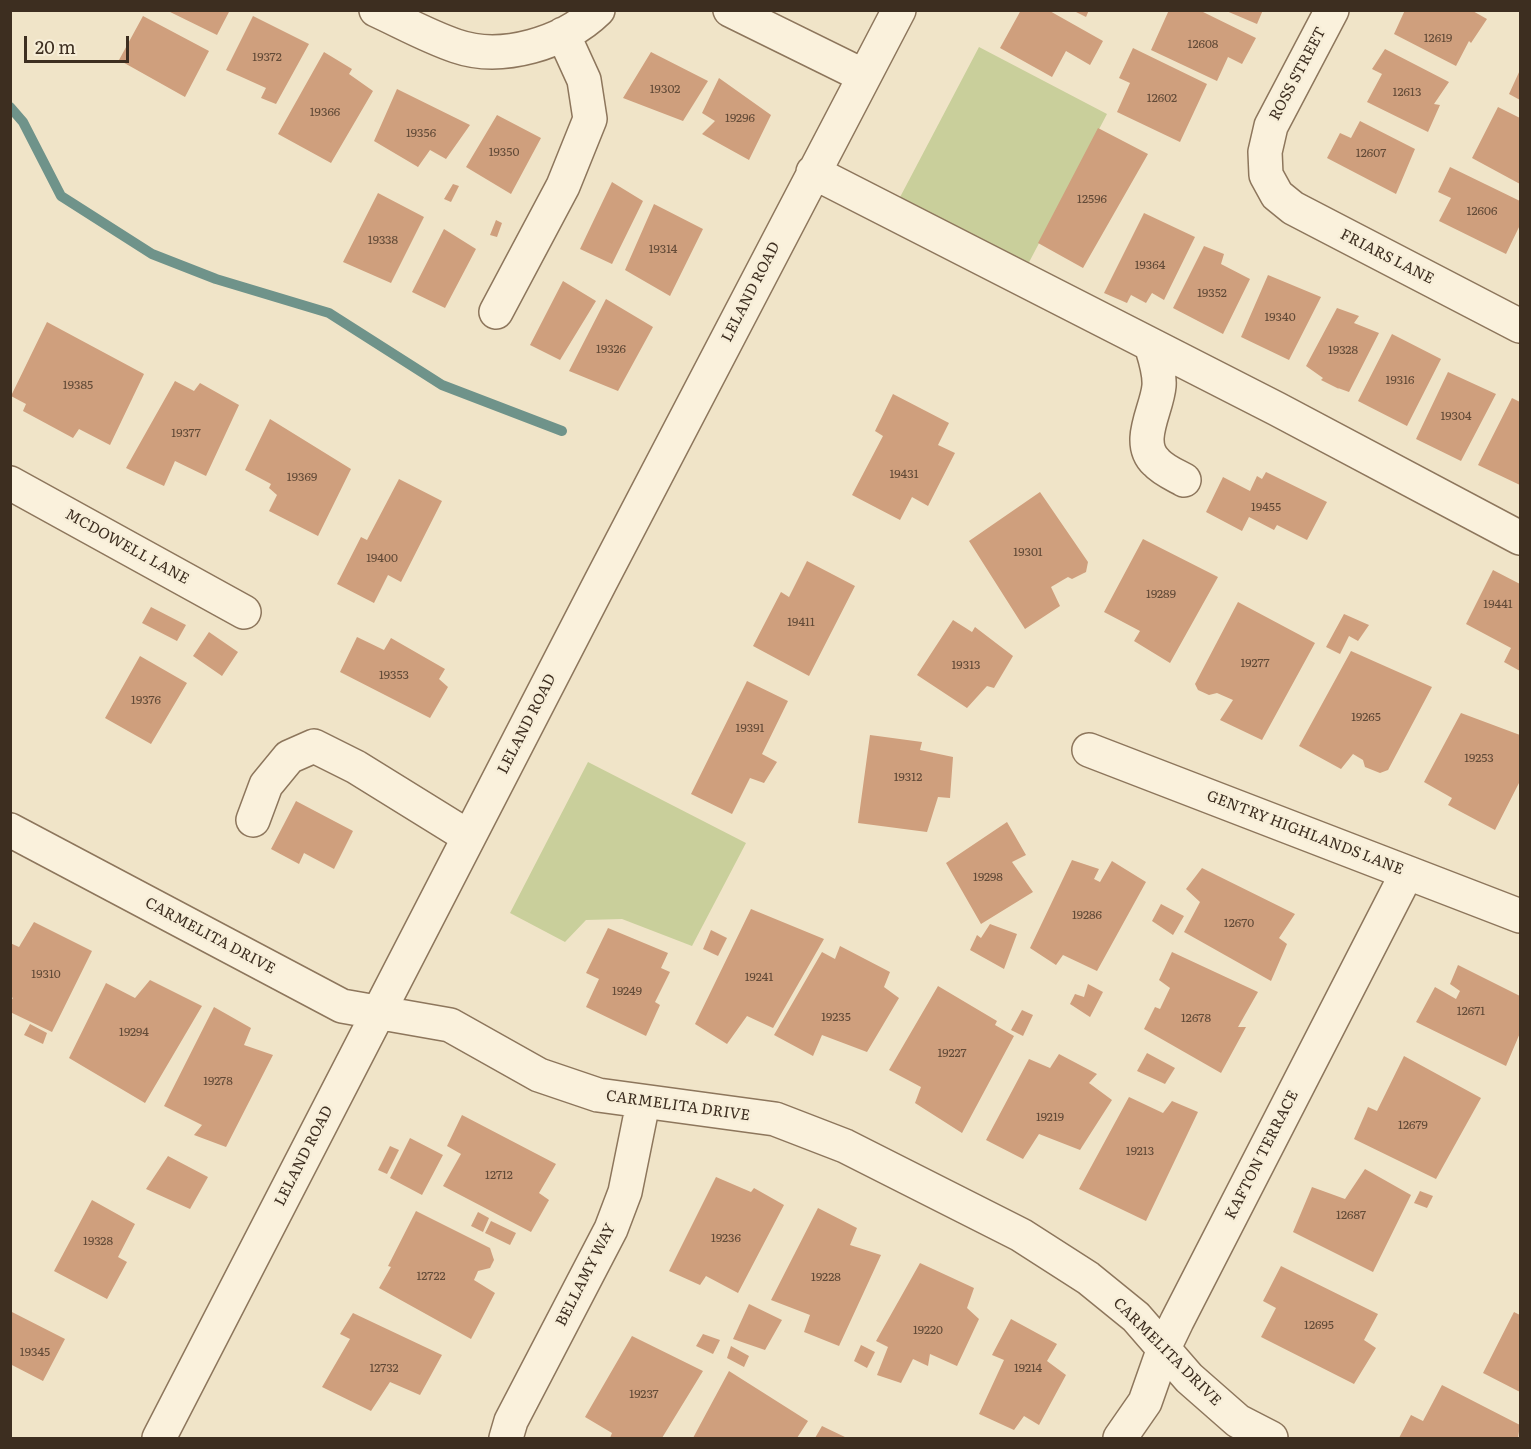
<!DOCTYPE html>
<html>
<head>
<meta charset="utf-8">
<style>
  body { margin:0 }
  #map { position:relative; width:1531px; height:1449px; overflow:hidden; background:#f0e4c8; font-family:Literata,serif }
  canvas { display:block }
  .frame { position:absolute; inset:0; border:12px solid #3d2e20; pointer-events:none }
  .scale { position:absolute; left:24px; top:36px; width:105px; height:27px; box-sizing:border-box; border:3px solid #3d2e20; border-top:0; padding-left:8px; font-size:18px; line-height:21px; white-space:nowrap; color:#3d2e20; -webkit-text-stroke:4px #f7eed8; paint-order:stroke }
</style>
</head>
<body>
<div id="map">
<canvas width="1531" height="1449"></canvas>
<div class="frame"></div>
<div class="scale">20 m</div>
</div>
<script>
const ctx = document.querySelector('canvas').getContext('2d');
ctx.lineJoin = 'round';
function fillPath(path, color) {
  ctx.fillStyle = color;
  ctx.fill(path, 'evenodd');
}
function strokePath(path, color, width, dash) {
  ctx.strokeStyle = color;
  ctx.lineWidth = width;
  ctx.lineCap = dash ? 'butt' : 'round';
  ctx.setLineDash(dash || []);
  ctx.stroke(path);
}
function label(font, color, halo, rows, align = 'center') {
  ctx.font = font + ' Literata,serif';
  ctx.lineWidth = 5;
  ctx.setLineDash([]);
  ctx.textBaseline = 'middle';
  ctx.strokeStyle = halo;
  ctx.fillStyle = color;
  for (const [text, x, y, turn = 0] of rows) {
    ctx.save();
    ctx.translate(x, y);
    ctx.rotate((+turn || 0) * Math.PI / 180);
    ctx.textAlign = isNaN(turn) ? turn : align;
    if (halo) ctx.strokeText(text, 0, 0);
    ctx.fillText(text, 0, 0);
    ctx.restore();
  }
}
fillPath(new Path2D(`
  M979 47 1107 114 1026 268 898 201Z
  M588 762 746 843 692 946 622 919 586 920 565 942 510 913Z`), '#c9cf9b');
strokePath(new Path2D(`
  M10 107 23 122 61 196 152 254 216 279 329 313 442 385 562 431`), '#6f938a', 10);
fillPath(new Path2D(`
  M166 10H230L217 35Z
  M1021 10H1048L1103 41 1090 65 1066 51 1052 77 1000 48Z
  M1072 10H1089L1086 17Z
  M1169 10H1199L1256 38 1242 64 1228 57 1217 81 1151 50Z
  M1224 10H1263L1257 24Z
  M1405 10H1471L1487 19 1471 43 1469 41 1456 66 1394 34Z
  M143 16 209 51 185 97 119 60Z
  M253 16 309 44 276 104 261 98 266 88 226 70Z
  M1133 48 1207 84 1180 142 1117 112 1130 83 1119 78Z
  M1385 49 1449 82 1434 104 1440 105 1428 132 1367 102 1382 74 1372 69Z
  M324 52 352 69 349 74 373 91 331 163 278 134Z
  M651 52 708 81 683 121 623 98Z
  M1520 70V100L1509 94Z
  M719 78 771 115 749 160 702 134 715 121 702 113Z
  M397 89 470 125 446 159 430 150 418 167 374 141Z
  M1498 107 1520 118V184L1472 158Z
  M497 115 541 138 511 194 466 167Z
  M1360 121 1415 149 1396 194 1327 158 1340 133 1351 138Z
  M1098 128 1148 154 1083 268 1038 243Z
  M1450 167 1520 201V225L1506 254 1439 221 1451 198 1438 192Z
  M612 182 643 201 612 264 580 249Z
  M453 184 459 186 451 202 444 199Z
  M378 193 424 217 391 283 343 262Z
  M654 204 703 229 670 296 625 270Z
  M1144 213 1195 237 1164 300 1152 293 1146 303 1131 295 1127 303 1104 293Z
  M496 220 502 223 497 237 490 235Z
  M444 229 476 249 445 308 412 292Z
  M1204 246 1224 254 1221 264 1250 279 1223 334 1173 308Z
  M1268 275 1321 297 1289 360 1241 337Z
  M563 281 596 301 560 360 530 345Z
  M606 299 653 327 618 391 569 371Z
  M1337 308 1359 316 1354 323 1379 333 1349 392 1338 388 1339 389 1321 380 1323 378 1306 366Z
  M47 322 144 374 110 445 79 429 73 438 23 411 26 404 11 396Z
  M1392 334 1441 359 1407 426 1358 401Z
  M1448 372 1496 394 1461 461 1416 439Z
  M175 381 194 391 200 383 239 405 206 476 175 461 164 486 126 468Z
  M893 394 949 423 938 445 955 453 928 506 912 497 900 520 852 495 883 436 875 431Z
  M1512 398 1520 402V485L1478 465Z
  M270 419 351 469 318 536 269 511 277 495 269 488 271 484 245 470Z
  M1266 472 1327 502 1307 540 1277 525 1274 530 1249 517 1242 531 1206 512 1223 477 1250 491 1257 476 1262 479Z
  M399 479 442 501 401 582 388 575 374 603 337 584 361 537 367 540Z
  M1040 492 1088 562 1086 572 1072 579 1068 577 1051 587 1060 606 1025 629 969 541Z
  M1143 539 1218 577 1170 663 1134 641 1140 631 1104 612Z
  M807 561 855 586 809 676 753 646 781 592 789 597Z
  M1493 570 1520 584V671L1504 662 1511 648 1466 624Z
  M1238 602 1315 643 1262 740 1220 720 1233 700 1217 693 1209 695 1198 690 1195 684Z
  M151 607 186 625 177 641 142 623Z
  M1344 614 1369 625 1358 641 1349 636 1340 654 1326 647Z
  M953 620 972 632 975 627 1013 656 994 688 987 686 967 708 917 675Z
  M209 632 238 652 222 676 193 656Z
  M357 637 384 650 391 638 445 669 439 679 448 687 430 718 340 672Z
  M1351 651 1432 687 1388 770 1380 773 1365 767 1363 760 1353 754 1341 769 1299 746Z
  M140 656 187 683 151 744 105 718Z
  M747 681 788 701 762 754 777 762 764 783 750 778 732 814 691 794Z
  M1461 713 1520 735V781L1495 830 1448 805 1452 798 1424 782Z
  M870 735 922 742 920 750 953 757 950 798 938 797 927 832 858 823Z
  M296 801 353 831 334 869 304 853 299 864 271 849Z
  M1007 822 1026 855 1012 862 1033 892 981 924 946 863Z
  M1072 860 1099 869 1094 879 1100 882 1112 861 1146 882 1097 971 1063 955 1056 965 1030 948Z
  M1202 868 1295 914 1279 938 1287 944 1271 981 1184 932 1200 902 1186 889Z
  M1161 904 1184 916 1173 935 1152 921Z
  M751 909 824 939 773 1028 747 1016 727 1044 695 1024Z
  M34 922 92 951 52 1032 10 1012V1002L13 998 10 996V943L19 947Z
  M990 924 1017 934 1004 969 970 950 977 935 981 938Z
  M608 928 668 953 661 968 670 972 655 1002 660 1005 646 1036 586 1007 599 979 586 973Z
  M711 930 727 938 718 956 703 949Z
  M840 946 890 972 884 987 899 998 867 1052 822 1035 813 1056 774 1035 822 952 835 959Z
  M1172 952 1258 992 1238 1027H1246L1221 1073 1144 1029 1155 1007 1160 1009 1170 988 1159 980Z
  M1458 965 1520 996V1033L1506 1066 1416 1022 1435 987 1456 999 1460 991 1450 984Z
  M150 980 202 1006 145 1103 69 1058 106 983 135 998Z
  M1088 984 1103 992 1090 1017 1070 1004 1075 994 1084 997Z
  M938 986 997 1021 995 1025 1014 1036 962 1133 915 1103 921 1087 889 1070Z
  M214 1007 251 1028 244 1045 273 1055 226 1147 194 1135 202 1125 164 1106Z
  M1022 1010 1033 1015 1023 1036 1011 1030Z
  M30 1024 47 1033 43 1044 24 1035Z
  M1147 1053 1175 1068 1165 1084 1137 1071Z
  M1059 1054 1097 1074 1089 1083 1112 1100 1080 1150 1039 1134 1023 1159 986 1140 1029 1059 1050 1068Z
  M1404 1056 1481 1098 1436 1179 1354 1139 1368 1107 1377 1111Z
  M1129 1097 1163 1113 1172 1101 1198 1112 1146 1221 1079 1189Z
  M462 1115 556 1164 539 1193 549 1200 531 1232 443 1186 461 1154 447 1146Z
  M410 1138 443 1155 422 1195 390 1178Z
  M390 1146 399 1150 387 1174 378 1170Z
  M168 1156 208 1177 190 1209 146 1189Z
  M1365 1169 1411 1195 1373 1272 1293 1232 1312 1187 1345 1199Z
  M716 1177 751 1192 754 1188 784 1205 738 1293 706 1276 700 1285 669 1271Z
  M1420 1191 1433 1196 1427 1208 1414 1203Z
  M92 1200 135 1224 118 1257 127 1262 107 1299 54 1271Z
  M818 1208 857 1228 850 1245 881 1255 839 1346 804 1332 810 1315 771 1300Z
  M416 1211 490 1248 494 1260 490 1268 478 1271 474 1280 495 1293 471 1339 379 1288 391 1267 388 1266Z
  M478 1212 489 1218 483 1232 471 1226Z
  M491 1221 516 1233 510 1245 485 1233Z
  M920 1263 974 1288 967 1308 979 1319 957 1366 930 1354 928 1366 913 1359 901 1383 877 1375 888 1347 876 1341Z
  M1281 1266 1378 1314 1364 1340 1376 1348 1354 1384 1261 1337 1276 1308 1263 1301Z
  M749 1304 782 1320 765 1350 733 1339Z
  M10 1311 65 1339 43 1381 10 1364Z
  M1514 1312 1520 1315V1392L1483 1373Z
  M353 1313 442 1355 420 1395 390 1382 371 1411 322 1387 350 1339 340 1334Z
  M1011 1319 1057 1344 1047 1361 1066 1375 1039 1425 1024 1416 1014 1430 979 1414 1004 1360 992 1355Z
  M703 1334 720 1340 713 1354 696 1346Z
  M632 1336 703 1371 662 1438H610L612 1433 585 1417Z
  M861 1345 875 1352 867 1368 854 1361Z
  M731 1346 749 1356 744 1367 727 1358Z
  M729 1371 808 1421 797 1438H693Z
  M1442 1385 1520 1425 1518 1438H1399L1411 1415 1423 1421Z
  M822 1426 847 1438H815Z`), '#cf9f7d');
const minor = new Path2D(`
  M376 10C402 22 429 37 456 46 502 62 564 43 598 10
  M730 10 864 76
  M1332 10 1271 126 1265 152 1266 175 1277 195 1293 208 1520 326
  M813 172 1277 409 1520 538
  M496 312 563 186 590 119 584 80 563 34
  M1151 345C1155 358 1160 372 1159 386 1157 410 1135 442 1156 462 1163 470 1175 475 1184 480
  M10 483 244 612
  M1089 750 1520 916
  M253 820 266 785 289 757 314 746 356 767 469 837
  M10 830 342 1006 450 1025 539 1075 598 1095 775 1119 845 1146 1021 1235 1088 1278 1136 1317 1189 1378 1238 1421 1271 1438
  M159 1438 600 583 899 10
  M506 1438 511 1421 611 1229 625 1192 643 1103
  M1120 1438 1145 1402 1164 1348 1177 1321 1407 873`);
strokePath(minor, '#8d765c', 36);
strokePath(minor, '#faf1dc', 33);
label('12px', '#624a37', null, [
  ["12619",1438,38],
  ["12608",1203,44],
  ["19372",267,57],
  ["19302",665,89],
  ["12613",1407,92],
  ["12602",1162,98],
  ["19366",325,112],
  ["19296",740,118],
  ["19356",421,133],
  ["19350",504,152],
  ["12607",1371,153],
  ["12596",1092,199],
  ["12606",1482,211],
  ["19338",383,240],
  ["19314",663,249],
  ["19364",1150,265],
  ["19352",1212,293],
  ["19340",1280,317],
  ["19326",611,349],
  ["19328",1343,350],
  ["19316",1400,380],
  ["19385",78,385],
  ["19304",1456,416],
  ["19377",186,433],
  ["19431",904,474],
  ["19369",302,477],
  ["19455",1266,507],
  ["19301",1028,552],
  ["19400",382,558],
  ["19289",1161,594],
  ["19441",1498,604],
  ["19411",801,622],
  ["19277",1255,663],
  ["19313",966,665],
  ["19353",394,675],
  ["19376",146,700],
  ["19265",1366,717],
  ["19391",750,728],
  ["19253",1479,758],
  ["19312",908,777],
  ["19298",988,877],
  ["19286",1087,915],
  ["12670",1239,923],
  ["19310",46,974],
  ["19241",759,977],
  ["19249",627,991],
  ["12671",1471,1011],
  ["19235",836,1017],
  ["12678",1196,1018],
  ["19294",134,1032],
  ["19227",952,1053],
  ["19278",218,1081],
  ["19219",1050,1117],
  ["12679",1413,1125],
  ["19213",1140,1151],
  ["12712",499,1175],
  ["12687",1351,1215],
  ["19236",726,1238],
  ["19328",98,1241],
  ["12722",431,1276],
  ["19228",826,1277],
  ["12695",1319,1325],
  ["19220",928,1330],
  ["19345",35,1352],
  ["12732",384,1368],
  ["19214",1028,1368],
  ["19237",644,1394]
]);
label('15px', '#3d2e20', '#f7eed8', [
  ["ROSS STREET",1298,74,-62],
  ["FRIARS LANE",1387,257,27],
  ["LELAND ROAD",751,292,-63],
  ["MCDOWELL LANE",127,547,29],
  ["LELAND ROAD",527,724,-63],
  ["GENTRY HIGHLANDS LANE",1305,833,21],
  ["CARMELITA DRIVE",210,936,28],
  ["CARMELITA DRIVE",678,1106,8],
  ["KAFTON TERRACE",1262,1155,-63],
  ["LELAND ROAD",304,1156,-63],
  ["BELLAMY WAY",586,1275,-63],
  ["CARMELITA DRIVE",1167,1352,45]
]);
</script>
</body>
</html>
